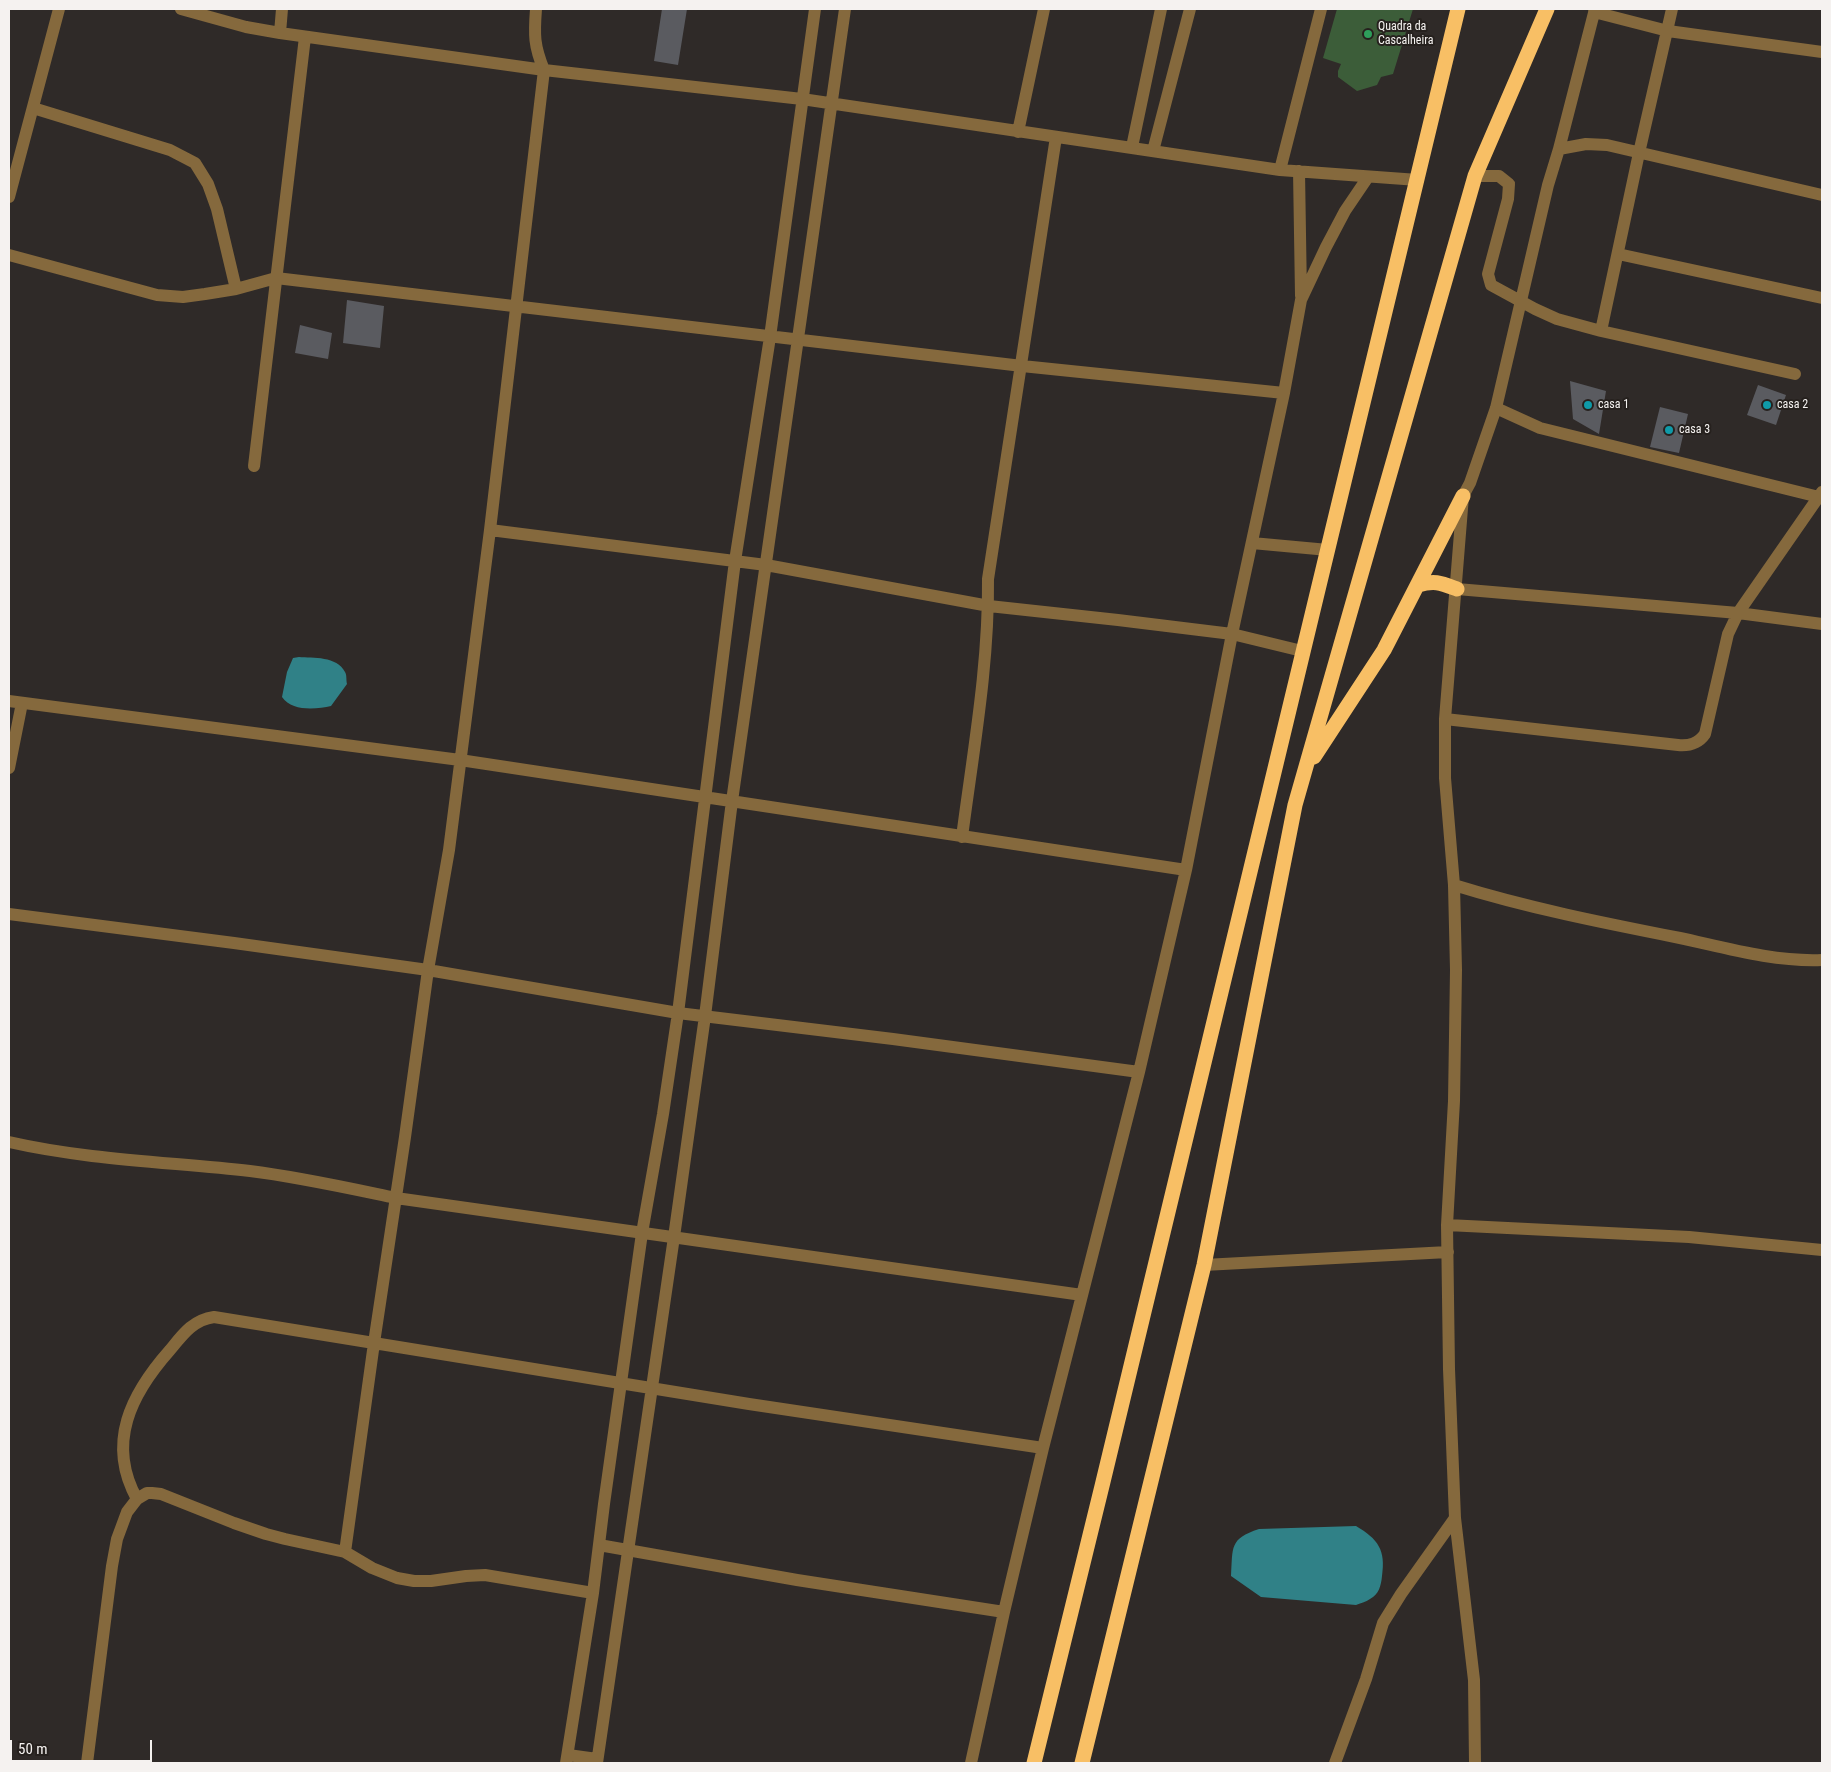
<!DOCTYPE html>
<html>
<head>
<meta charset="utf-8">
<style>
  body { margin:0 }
  #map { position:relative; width:1831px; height:1772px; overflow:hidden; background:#2f2a28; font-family:"Roboto Condensed",sans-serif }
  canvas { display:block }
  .frame { position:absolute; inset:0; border:10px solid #f5f2f0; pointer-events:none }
  .scale { position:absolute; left:10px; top:1740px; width:142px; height:22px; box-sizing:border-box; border:2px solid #f5f2f0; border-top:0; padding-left:6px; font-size:15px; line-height:18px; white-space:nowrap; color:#f5f2f0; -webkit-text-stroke:4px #26211e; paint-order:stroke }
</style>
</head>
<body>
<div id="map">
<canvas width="1831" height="1772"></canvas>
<div class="frame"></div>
<div class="scale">50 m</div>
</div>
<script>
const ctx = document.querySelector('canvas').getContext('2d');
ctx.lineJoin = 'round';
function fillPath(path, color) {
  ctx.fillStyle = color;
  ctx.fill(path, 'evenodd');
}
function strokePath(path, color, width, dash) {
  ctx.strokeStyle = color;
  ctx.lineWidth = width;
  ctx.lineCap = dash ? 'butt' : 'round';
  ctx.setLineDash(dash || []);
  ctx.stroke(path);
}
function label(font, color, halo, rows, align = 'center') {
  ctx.font = font + ' "Roboto Condensed",sans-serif';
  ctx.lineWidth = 4;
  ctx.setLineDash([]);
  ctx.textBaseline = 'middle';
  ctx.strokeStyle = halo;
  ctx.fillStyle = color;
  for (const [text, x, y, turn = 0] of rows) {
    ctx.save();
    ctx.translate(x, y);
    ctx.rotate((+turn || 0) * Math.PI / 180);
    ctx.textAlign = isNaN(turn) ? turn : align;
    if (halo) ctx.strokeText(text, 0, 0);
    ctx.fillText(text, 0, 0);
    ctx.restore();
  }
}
fillPath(new Path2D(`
  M1337 9H1413L1393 74 1381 77 1377 85 1357 91 1338 77V71L1341 64 1323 58Z`), '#3c5d39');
fillPath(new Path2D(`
  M299 657C313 658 337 656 345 672 347 675 346 680 347 684L331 706C317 709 292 712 282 697L287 672 293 658Z
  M1356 1526C1378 1539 1386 1550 1382 1576 1381 1586 1379 1594 1370 1599 1366 1602 1360 1603 1356 1605L1261 1597 1231 1576C1233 1547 1229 1539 1259 1529Z`), '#308187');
fillPath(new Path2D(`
  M662 9H687L678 65 654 61Z
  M347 300 384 306 380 348 343 343Z
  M300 325 332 333 328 359 295 353Z
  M1570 381 1606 391 1599 434 1573 419Z
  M1758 385 1786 395 1776 425 1747 415Z
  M1660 407 1688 414 1679 453 1650 447Z`), '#5a5b60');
strokePath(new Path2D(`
  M181 9 246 27 280 33 544 70 802 99 1280 170 1418 180
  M1594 12 1668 31 1822 52
  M280 33 282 9
  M33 108 170 150 195 163 208 184 217 209 236 289
  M1018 132 1044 9
  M1132 147 1161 9
  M1559 149 1595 9
  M1153 151 1190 9
  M1280 170 1321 9
  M1299 171 1301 296
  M1475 176H1499L1509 184 1508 199 1488 274 1491 285 1535 309 1557 319 1601 331 1795 374
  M9 197 59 9
  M1618 254 1822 298
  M9 255 157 295 183 297 205 294 236 289 276 278 1022 366 1284 393
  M1601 331 1639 153 1672 9
  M1496 408 1540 428 1819 497
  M254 466 305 37
  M490 530 766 565 989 606 1118 620 1232 634 1302 651
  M1252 543 1328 550
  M1457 589 1738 613 1822 624
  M9 701 460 760 1186 870
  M1445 719 1678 745C1689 746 1698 744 1705 734L1728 634 1738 613 1822 492
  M9 768 22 703
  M962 837C973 752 989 665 988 579L1056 137
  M1454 885C1528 908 1604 923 1680 938 1726 948 1774 962 1822 960
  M9 914 234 943 428 970 678 1013 893 1039 1139 1072
  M9 1142C88 1160 170 1162 250 1171 299 1177 348 1188 396 1198L1082 1295
  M1447 1225 1689 1237 1822 1250
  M1204 1265 1448 1252
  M137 1499C106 1443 131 1394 170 1350 183 1334 193 1320 214 1317L749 1404 1043 1448
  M599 1545 797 1580 1004 1612
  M345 1552 374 1343 405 1137 428 970 449 850 490 530 544 70C534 46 534 35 536 9
  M568 1755 597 1759
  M87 1763 112 1566 117 1539 127 1512 137 1499 147 1493H152L161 1494 234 1523 266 1534 285 1539 345 1552 372 1568 397 1578 414 1581H431L466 1576 485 1575 593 1593
  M566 1763 593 1593 604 1504 642 1233 663 1114 678 1013 735 561 770 337 815 9
  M597 1763 674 1237 705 1016 732 801 845 9
  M971 1763 1004 1612 1043 1448 1139 1072 1186 870 1232 634 1284 393 1301 300 1326 247 1345 211 1368 177
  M1335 1763 1366 1679 1383 1623 1401 1594 1455 1518
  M1475 1763 1474 1680 1455 1518 1449 1369 1447 1225 1454 1101 1456 970 1454 885 1445 778V719L1463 496 1470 483 1496 408 1548 185 1559 149 1586 144 1607 145 1822 195`), '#85693d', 12);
strokePath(new Path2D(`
  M1418 585C1435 580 1441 583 1457 589
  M1314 757 1384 650 1463 496
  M1034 1763 1102 1486 1458 9
  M1082 1763 1204 1265 1295 805 1475 176 1547 9`), '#f8bf65', 15);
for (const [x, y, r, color] of [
  [1368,34,5,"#2e9e5b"],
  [1588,405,5,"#0f9aa8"],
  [1767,405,5,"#0f9aa8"],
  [1669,430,5,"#0f9aa8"]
]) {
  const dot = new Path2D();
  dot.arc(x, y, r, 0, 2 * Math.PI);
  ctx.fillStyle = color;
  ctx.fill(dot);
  strokePath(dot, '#26211e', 2);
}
label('12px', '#f5f2f0', '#26211e', [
  ["Quadra da",1378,27],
  ["Cascalheira",1378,41],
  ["casa 1",1598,405],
  ["casa 2",1777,405],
  ["casa 3",1679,430]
], 'left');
</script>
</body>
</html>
